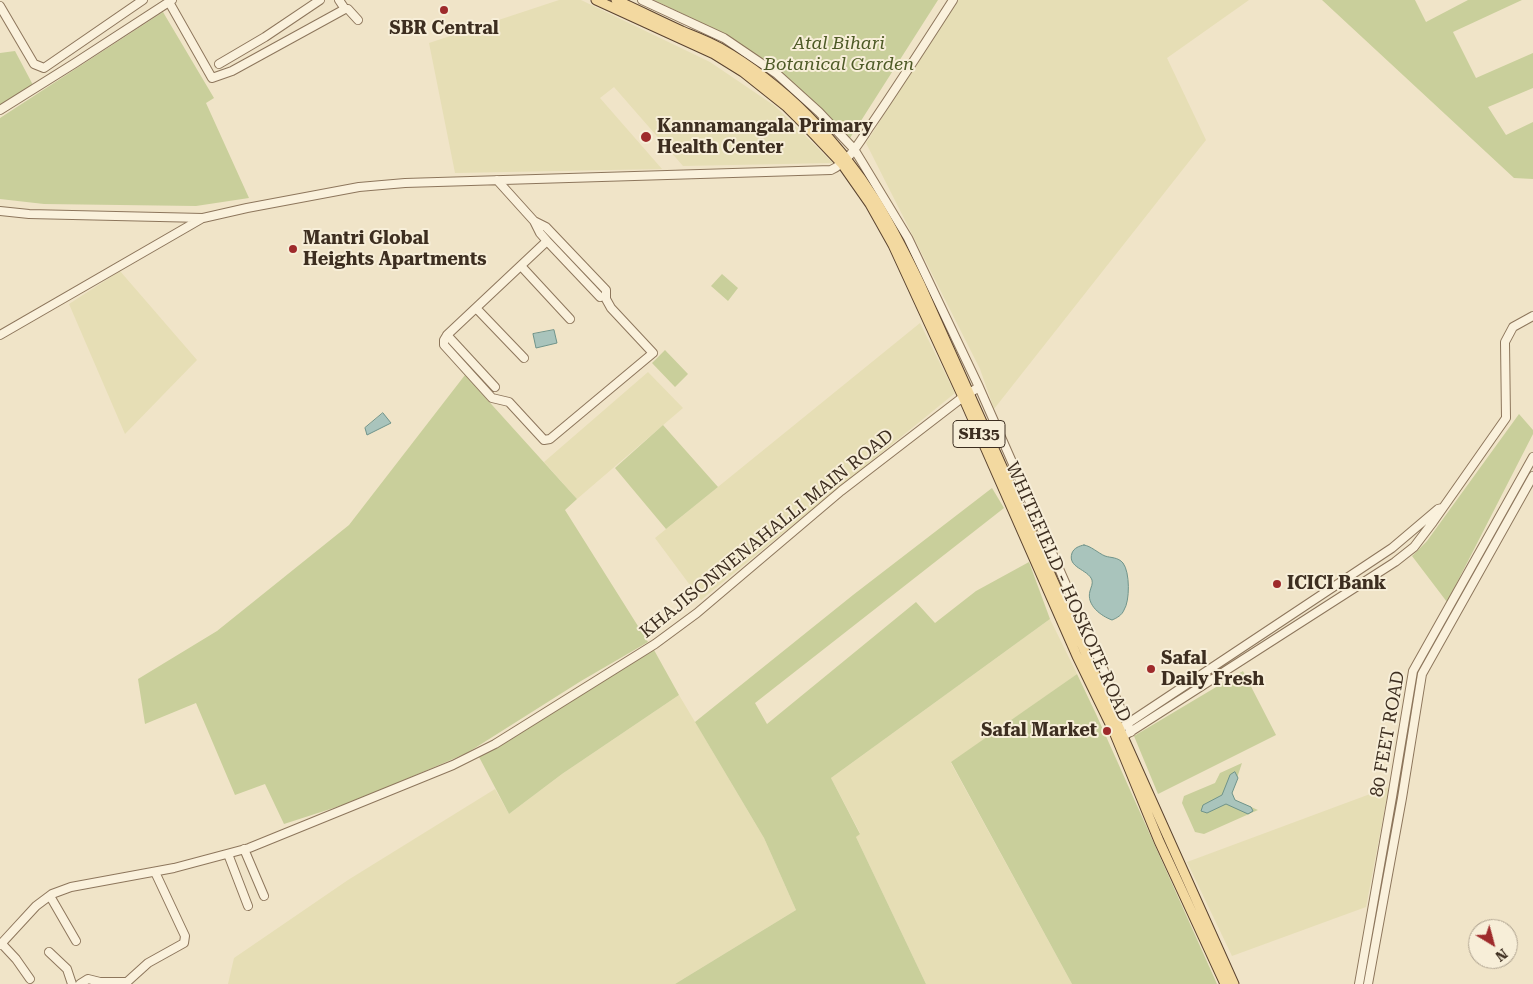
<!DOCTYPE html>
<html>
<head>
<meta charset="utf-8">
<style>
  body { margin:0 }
  #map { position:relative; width:1533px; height:984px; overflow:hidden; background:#f0e4c8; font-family:"Roboto Serif",serif }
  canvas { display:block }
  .north { position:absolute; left:1468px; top:919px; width:50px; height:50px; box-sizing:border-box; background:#f7eed8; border:1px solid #ada18e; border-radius:50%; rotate:143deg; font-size:14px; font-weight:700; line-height:20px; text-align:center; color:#3d2e20 }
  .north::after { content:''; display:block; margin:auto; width:18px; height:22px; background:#9e2a2b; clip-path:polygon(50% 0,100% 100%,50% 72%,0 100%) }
</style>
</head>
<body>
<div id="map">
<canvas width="1533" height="984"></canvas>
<div class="north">N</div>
</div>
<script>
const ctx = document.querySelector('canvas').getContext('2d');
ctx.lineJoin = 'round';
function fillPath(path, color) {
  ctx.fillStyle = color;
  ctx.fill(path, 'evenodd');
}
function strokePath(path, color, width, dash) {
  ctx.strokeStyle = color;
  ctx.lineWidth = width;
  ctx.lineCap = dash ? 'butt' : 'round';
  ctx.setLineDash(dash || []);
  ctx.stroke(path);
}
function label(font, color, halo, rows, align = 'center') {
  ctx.font = font + ' "Roboto Serif",serif';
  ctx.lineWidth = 4;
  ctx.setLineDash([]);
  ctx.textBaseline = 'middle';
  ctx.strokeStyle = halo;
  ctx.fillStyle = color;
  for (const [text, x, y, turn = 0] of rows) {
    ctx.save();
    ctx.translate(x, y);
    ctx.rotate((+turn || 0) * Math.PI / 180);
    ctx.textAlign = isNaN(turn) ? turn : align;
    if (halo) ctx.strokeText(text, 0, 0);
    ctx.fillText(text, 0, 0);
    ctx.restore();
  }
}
fillPath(new Path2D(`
  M559 0H581L710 62 775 106 833 163 683 166 614 87 600 98 662 169 455 173 429 43Z
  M957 0H1249L1167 58 1206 140 994 409 980 369 866 143Z
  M120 271 197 360 125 434 69 304Z
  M920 323 955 393 701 600 655 538Z
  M648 372 683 408 577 499 544 462Z
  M1050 619 1077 674 951 763 1072 984H926L856 837 860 833 831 778Z
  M679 695 764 838 796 910 675 984H228L234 958 348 880 495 789 509 814 562 774Z
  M1389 787 1366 907 1232 956 1187 862Z`), '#e6deb5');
fillPath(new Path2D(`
  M654 0H938L850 138 777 69 727 35Z
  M1322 0H1415L1426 22 1468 0H1522L1453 32 1476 78 1533 53V88L1488 107 1506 135 1533 122V179L1514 178Z
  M163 12 214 98 206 103 249 198 196 206 44 204 0 199V118Z
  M15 51 33 85 0 105V53Z
  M722 274 738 288 728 301 711 286Z
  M665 350 688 374 675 387 652 363Z
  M465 375 577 499 565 510 648 642 581 681 467 753 355 801 284 824 265 784 235 795 196 703 145 724 138 679 217 631 349 525Z
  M1519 414 1533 430V434L1447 602 1412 556 1427 541Z
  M663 425 718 487 666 529 615 468Z
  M992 488 1004 508 755 703 767 724 916 602 935 623 976 591 1029 562 1050 619 831 778 860 834 856 837 926 984H675L796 910 764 838 695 722 853 595Z
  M654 650 679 695 562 774 509 814 479 757Z
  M1243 671 1276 735 1158 794 1134 736Z
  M1077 674 1096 714 1217 984H1072L951 762Z
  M1242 763 1232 793 1235 800 1258 810 1204 834 1195 832 1182 803 1184 796 1215 783 1220 773Z`), '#c9cf9b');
const water = new Path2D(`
  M554 330 557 343 536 348 533 334Z
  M383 413 391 423 367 435 365 428Z
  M1084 545C1091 546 1098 553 1105 556 1111 558 1118 557 1123 563 1130 572 1130 601 1124 610 1122 615 1117 618 1112 620 1101 616 1086 605 1090 591 1091 587 1093 584 1092 580 1088 569 1067 568 1072 553 1074 548 1079 546 1084 545Z
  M1235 772 1238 778 1232 793 1235 800 1251 807 1253 811 1248 814 1226 804 1207 813 1201 811 1203 805 1222 795 1230 775Z`);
fillPath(water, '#a9c4bc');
strokePath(water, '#6f938a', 1);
const minor = new Path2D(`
  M339 0 345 9
  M642 0 724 38 777 74 819 112 854 149 862 162 908 238 929 282 979 387 1131 732
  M169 2 212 78 232 71 345 9H348L358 20
  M0 6 34 64 44 68 143 0
  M219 64 265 37 320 0
  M0 110 75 63 172 0
  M497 180 534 221 540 233 547 241 600 297
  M0 211 29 214 203 218 247 208 359 187 405 183 831 170C849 162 860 141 871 125 899 84 926 42 953 0
  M534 221 546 227 606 290V299L611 308 653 353 550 439 544 440 509 402 492 398 444 345V340L447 335 547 241
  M521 266 570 319
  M476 308 524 358
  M0 335 201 219
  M447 335 495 387
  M1124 726 1392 548 1438 509 1442 508
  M1127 734 1395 562 1414 547 1433 522 1506 418 1505 342 1513 327 1533 316
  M244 849 264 896
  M228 854 248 906
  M50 896 76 941
  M1 943 16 959 30 979
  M0 945 36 906 52 894 71 887 174 868 249 848 453 765 495 744 655 644 697 613 841 491 963 397 979 387
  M49 952 67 969 72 984
  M80 984 88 979 100 982H127L148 963 184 943 185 936 155 872
  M1359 984 1392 797 1413 671 1533 457
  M1368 984 1402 798 1422 674 1533 476`);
const major = new Path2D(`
  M596 0 714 54 743 72 787 107 805 125 842 164 870 204 893 245 963 397 1077 656 1114 732 1159 841 1225 984
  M616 0C638 10 660 21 682 31 694 36 708 41 720 48 783 84 838 140 876 201 893 229 907 257 921 286L1234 984`);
strokePath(minor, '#8d765c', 10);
strokePath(major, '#5b4430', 11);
strokePath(minor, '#faf1dc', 8);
strokePath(major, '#f3d9a0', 9);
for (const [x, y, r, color] of [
  [444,10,5,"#9e2a2b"],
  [646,137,6,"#9e2a2b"],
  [293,249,5,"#9e2a2b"],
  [1277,584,5,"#9e2a2b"],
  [1151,669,5,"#9e2a2b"],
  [1107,731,5,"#9e2a2b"]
]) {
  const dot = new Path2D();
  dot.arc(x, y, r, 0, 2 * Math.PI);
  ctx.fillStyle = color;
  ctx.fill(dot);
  strokePath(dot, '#f7eed8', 2);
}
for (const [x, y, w] of [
  [979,434,52]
]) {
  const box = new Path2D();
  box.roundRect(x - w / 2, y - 13.5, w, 27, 4);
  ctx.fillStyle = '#f7eed8';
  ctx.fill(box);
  strokePath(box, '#3d2e20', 1);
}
label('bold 16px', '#3d2e20', null, [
  ["SH35",979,434]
]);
label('bold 18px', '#3d2e20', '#f7eed8', [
  ["SBR Central",444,29,"center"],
  ["Kannamangala Primary",657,127],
  ["Health Center",657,148],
  ["Mantri Global",303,239],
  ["Heights Apartments",303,260],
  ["ICICI Bank",1287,584],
  ["Safal",1161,659],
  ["Daily Fresh",1161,680],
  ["Safal Market",1097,731,"right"]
], 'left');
label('italic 18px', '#4d5a26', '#f7eed8', [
  ["Atal Bihari",839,44],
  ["Botanical Garden",839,65]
]);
label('18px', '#3d2e20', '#f7eed8', [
  ["KHAJISONNENAHALLI MAIN ROAD",767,534,-39],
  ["WHITEFIELD - HOSKOTE ROAD",1068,592,66],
  ["80 FEET ROAD",1388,734,-80]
]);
</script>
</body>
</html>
